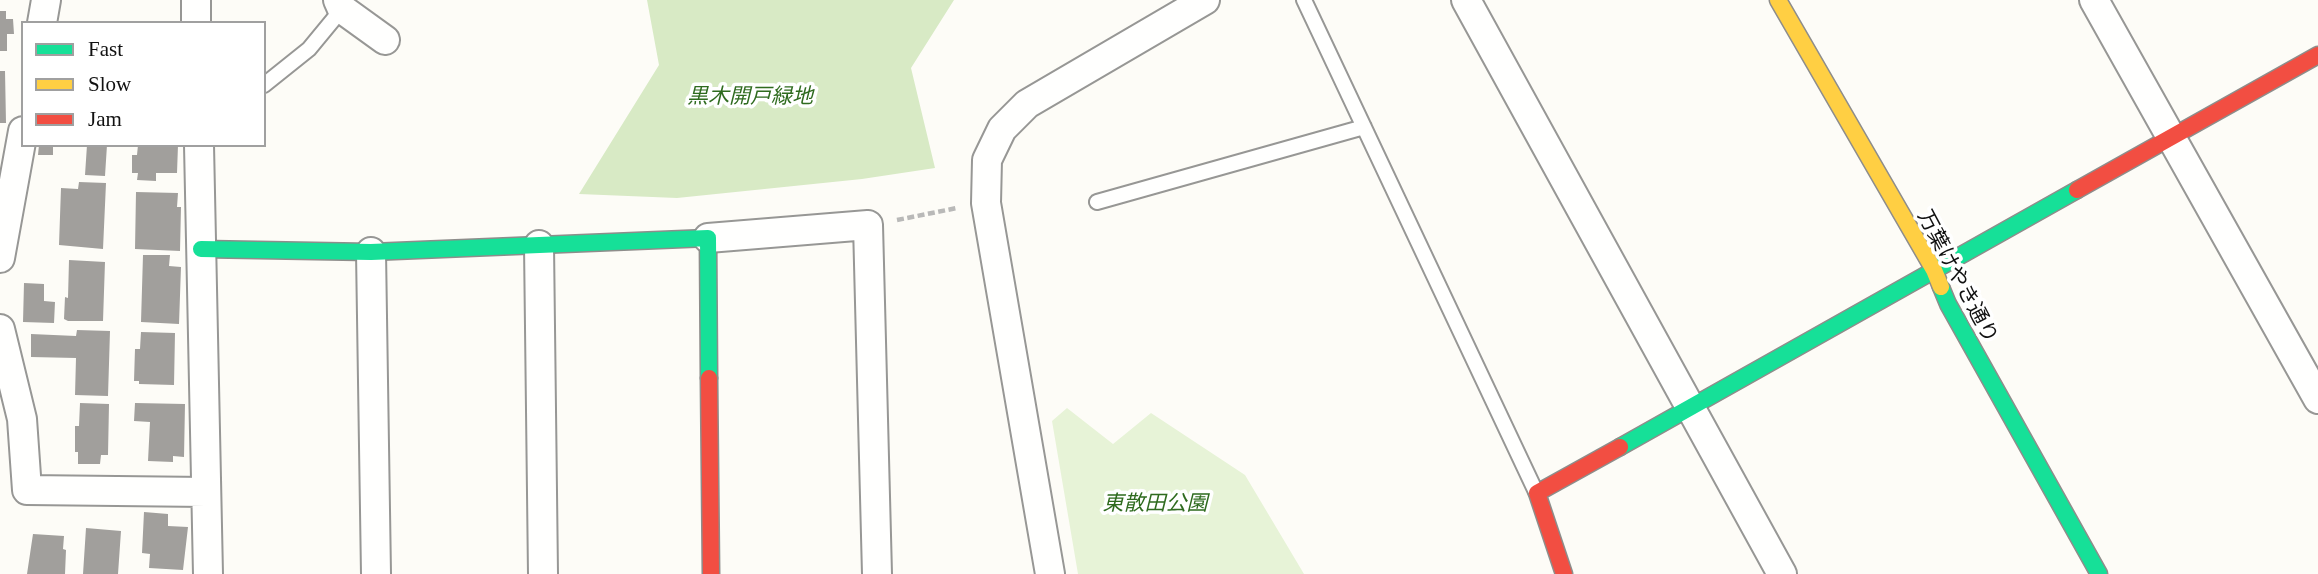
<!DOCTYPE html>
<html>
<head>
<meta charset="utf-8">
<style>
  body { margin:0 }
  #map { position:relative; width:2318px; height:574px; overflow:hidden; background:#fdfcf7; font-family:Georgia,serif }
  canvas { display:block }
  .legend { position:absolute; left:21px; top:21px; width:245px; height:126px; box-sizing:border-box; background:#fff; border:2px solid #a0a0a0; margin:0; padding:9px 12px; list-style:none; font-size:21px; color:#111 }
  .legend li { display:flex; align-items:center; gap:14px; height:35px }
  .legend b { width:35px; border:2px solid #a0a0a0 }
</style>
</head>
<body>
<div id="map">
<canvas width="2318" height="574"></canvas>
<ul class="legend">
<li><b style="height:9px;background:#16e098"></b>Fast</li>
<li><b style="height:9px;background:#ffcf43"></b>Slow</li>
<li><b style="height:9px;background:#f24e42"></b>Jam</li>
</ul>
</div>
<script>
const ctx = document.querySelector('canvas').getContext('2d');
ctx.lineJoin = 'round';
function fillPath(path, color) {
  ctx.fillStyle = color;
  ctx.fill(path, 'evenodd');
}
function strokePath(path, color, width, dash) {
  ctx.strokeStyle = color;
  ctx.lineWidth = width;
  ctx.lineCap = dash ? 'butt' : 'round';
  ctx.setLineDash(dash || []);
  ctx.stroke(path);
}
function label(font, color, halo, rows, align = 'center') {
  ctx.font = font + ' Georgia,"Noto Sans JP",serif';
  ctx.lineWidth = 7;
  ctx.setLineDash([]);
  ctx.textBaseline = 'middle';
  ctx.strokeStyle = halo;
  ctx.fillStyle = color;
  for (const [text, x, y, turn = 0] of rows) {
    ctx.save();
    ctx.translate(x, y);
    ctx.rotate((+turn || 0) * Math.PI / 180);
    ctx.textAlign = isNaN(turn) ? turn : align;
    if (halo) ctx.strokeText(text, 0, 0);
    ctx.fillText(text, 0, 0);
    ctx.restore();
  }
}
fillPath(new Path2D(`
  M1067 408 1113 444 1151 413 1245 475 1304 574H1078L1052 421Z`), '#e7f3d7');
fillPath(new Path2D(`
  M647 0H954L911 68 935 168 862 179 677 198 579 194 659 65Z`), '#d8eac5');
fillPath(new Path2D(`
  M0 11H6V19H13L14 34H7V51H0Z
  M0 71H5L6 123H0Z
  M39 145H53V155H38Z
  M87 145H107L105 176 85 175Z
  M138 145H178L177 173H156V181L137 180 138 173H132V155H137Z
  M79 182 106 183 103 249 59 245 61 188 78 189Z
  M136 192 178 193 177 207H181L180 251 135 249Z
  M143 255H170L169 266 181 267 179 324 141 322Z
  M69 260 105 262 103 321H68L64 319 65 297 68 298Z
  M24 283 44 284V301L55 302 54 323 23 322Z
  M77 330 110 331 108 396 75 395 76 358 31 357V334L76 336Z
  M141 332 175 333 174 385 139 384V381H134L135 349H140Z
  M80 403 109 404 108 455H101L100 464H78V452H75V426H79Z
  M135 403 185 404 184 457 173 456V462L148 461 150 422 134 421Z
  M144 512 168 514V526L188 527 183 570 149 568 150 554 142 553Z
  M86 528 121 531 118 574H83Z
  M33 534 64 536 63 549 66 550 65 574H27Z`), '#a19f9c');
const lane = new Path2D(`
  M1304 0 1536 492
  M264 85 309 49 342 9
  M1097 202 1364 127`);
const street = new Path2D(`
  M196 0V23
  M338 0 342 9 385 40
  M1466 0 1782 574
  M2094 0 2318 399
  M42 23 46 0
  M199 145 208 574
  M708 238 868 225 877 574
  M539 245 543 574
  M371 252 376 574
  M0 258 23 131
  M0 329 22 419 27 490 206 492
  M1050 574 986 203 987 160 1002 129 1027 104 1205 0`);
const fast = new Path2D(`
  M201 249 371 252 708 238 709 378
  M1941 287 1948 304 2099 574
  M1620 447 2077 190`);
const slow = new Path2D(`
  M1778 0 1934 270 1941 287`);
const jam = new Path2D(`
  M2077 190 2318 55
  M709 378 711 574
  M1564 574 1537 493 1620 447`);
strokePath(lane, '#979795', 18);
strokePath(street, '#979795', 32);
strokePath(fast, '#8e8d8b', 19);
strokePath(slow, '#8e8d8b', 19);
strokePath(jam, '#8e8d8b', 19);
strokePath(new Path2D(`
  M897 220 957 208`), '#b9b9b8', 4.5, [7, 3.5]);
strokePath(lane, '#fffffe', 14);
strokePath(street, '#fffffe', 28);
strokePath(fast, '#16e098', 16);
strokePath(slow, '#ffcf43', 16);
strokePath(jam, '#f24e42', 16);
label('italic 21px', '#2f6b1f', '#fff', [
  ["黒木開戸緑地",750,95],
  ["東散田公園",1155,502]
]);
label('21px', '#111', '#fff', [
  ["万葉けやき通り",1959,276,62]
]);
</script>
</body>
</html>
